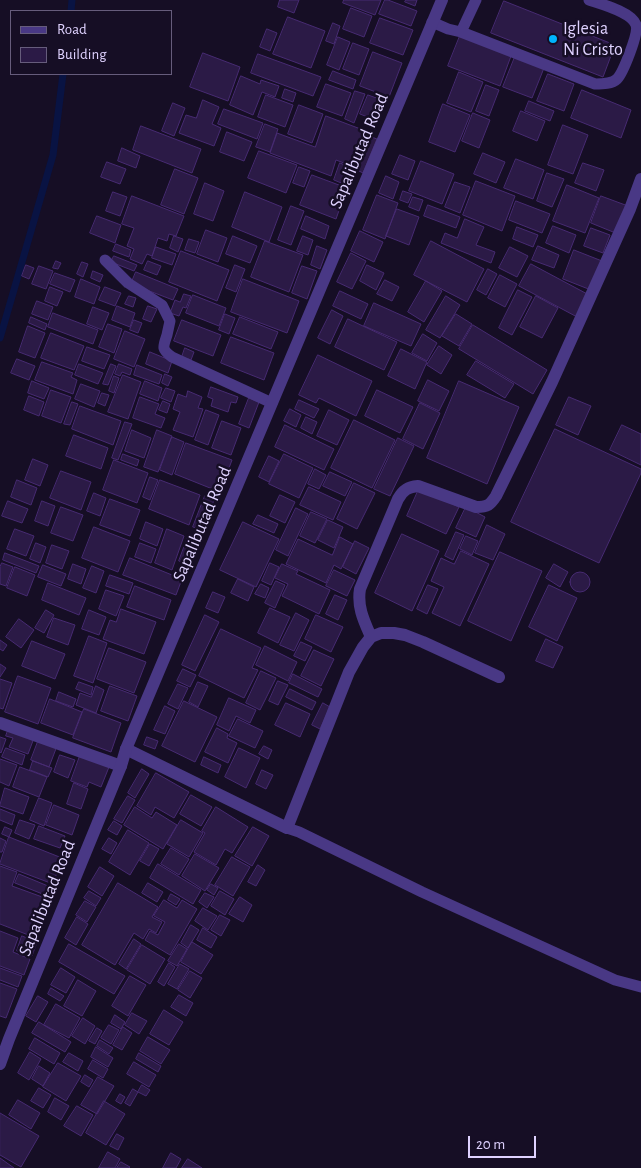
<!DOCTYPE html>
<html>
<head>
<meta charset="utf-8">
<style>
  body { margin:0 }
  #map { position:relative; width:641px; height:1168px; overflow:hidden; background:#160e25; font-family:"Alegreya Sans",sans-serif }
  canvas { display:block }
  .legend { position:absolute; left:10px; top:10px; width:162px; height:65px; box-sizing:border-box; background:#160e25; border:1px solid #665c7c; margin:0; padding:6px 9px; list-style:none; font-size:15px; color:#dfd2ff }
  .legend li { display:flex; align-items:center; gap:10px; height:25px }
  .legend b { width:25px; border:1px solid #665c7c }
  .scale { position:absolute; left:468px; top:1136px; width:68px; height:22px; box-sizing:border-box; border:2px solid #dfd2ff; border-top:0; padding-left:6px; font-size:15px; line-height:18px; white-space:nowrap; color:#dfd2ff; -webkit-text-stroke:4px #160e25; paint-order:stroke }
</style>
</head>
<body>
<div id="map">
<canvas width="641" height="1168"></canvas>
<ul class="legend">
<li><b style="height:6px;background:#493885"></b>Road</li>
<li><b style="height:14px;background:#2b1a46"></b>Building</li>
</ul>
<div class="scale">20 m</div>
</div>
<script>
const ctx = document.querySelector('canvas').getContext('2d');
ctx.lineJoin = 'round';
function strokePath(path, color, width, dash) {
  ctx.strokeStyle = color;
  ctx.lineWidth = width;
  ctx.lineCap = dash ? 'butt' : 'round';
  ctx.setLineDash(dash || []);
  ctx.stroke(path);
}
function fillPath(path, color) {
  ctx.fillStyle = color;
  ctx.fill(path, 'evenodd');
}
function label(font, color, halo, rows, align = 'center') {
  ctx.font = font + ' "Alegreya Sans",sans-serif';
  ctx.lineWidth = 5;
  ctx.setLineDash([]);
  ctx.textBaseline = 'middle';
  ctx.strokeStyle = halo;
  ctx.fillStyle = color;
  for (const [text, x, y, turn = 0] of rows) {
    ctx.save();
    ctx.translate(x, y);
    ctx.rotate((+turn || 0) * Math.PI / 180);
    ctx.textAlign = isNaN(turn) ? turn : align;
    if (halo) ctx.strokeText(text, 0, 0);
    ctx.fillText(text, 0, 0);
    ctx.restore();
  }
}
strokePath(new Path2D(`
  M71 11 72 0
  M0 338 53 155 63 74`), '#091343', 7);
const building = new Path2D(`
  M280 0H299L294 13 278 7Z
  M344 0H381L375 15 343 3Z
  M385 0H388L417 11 411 26 379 14Z
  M406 0H417L415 6 405 2Z
  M504 1 615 45 603 77 491 33Z
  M351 8 372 16 364 37 343 29Z
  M288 17 325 31 311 68 273 54Z
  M380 18 413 30 403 55 370 43Z
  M333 23 340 26 334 44 326 41Z
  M267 29 277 33 270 51 260 47Z
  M460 36 511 56 500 86 448 66Z
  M338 37 350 42 339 70 327 65Z
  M353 43 369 49 359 75 343 69Z
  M373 52 402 63 389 97 360 86Z
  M203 53 240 67 228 101 190 87Z
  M258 54 321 77 313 96 251 73Z
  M515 57 544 68 532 98 503 87Z
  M333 71 356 80 353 89 329 80Z
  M459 72 483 82 471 112 447 103Z
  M548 74 574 84 564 111 537 101Z
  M241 76 260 84 261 80 279 86 275 97 262 92 253 115 230 105Z
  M326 84 351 93 342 116 317 107Z
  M486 85 499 90 489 116 476 111Z
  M285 89 296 93 293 102 282 98Z
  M582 90 631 110 621 138 571 118Z
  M355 91 365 94 354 123 345 119Z
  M266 95 293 105 285 127 258 117Z
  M368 95 382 100 375 120 360 114Z
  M203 100 219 107 212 124 221 128 214 146 179 133 186 115 196 118Z
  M529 101 554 111 550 121 525 111Z
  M173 103 185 108 174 136 162 131Z
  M443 104 470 115 455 152 429 142Z
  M299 105 323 114 312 143 288 134Z
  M224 109 263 123 257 139 218 124Z
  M521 111 545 121 537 141 513 131Z
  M473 113 490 120 479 148 462 141Z
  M326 116 366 131 352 166 336 160 331 176 270 153 277 133 315 147Z
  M265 124 278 129 270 152 256 147Z
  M563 125 588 135 573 174 548 165Z
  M141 126 201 149 192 173 133 150Z
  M227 132 252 142 244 161 220 152Z
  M369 136 377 139 363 173 355 169Z
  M122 148 140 156 136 168 118 161Z
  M259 151 297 165 286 193 248 178Z
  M483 153 505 162 496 183 474 174Z
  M400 155 415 161 408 180 392 174Z
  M516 159 544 170 533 199 504 188Z
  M421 161 454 174 442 204 409 191Z
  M107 162 126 169 120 184 101 177Z
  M340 163 352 168 346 185 334 180Z
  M583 163 604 170 596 191 575 183Z
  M299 167 310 171 304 187 293 183Z
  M175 169 198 178 184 214 161 205Z
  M547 173 564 179 552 207 537 201Z
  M312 175 347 188 336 219 300 205Z
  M386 176 399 182 393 199 379 193Z
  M476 181 515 196 502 231 463 215Z
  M455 182 470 187 460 213 445 207Z
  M205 183 224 191 213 221 194 214Z
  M567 185 599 198 585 233 553 221Z
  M403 191 412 194 408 203 400 200Z
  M113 192 127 197 120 216 106 211Z
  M245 192 282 207 269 242 232 227Z
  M377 195 398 203 385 239 363 230Z
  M132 196 184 216 176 236 169 234 167 241 158 238 152 256 147 254 142 264 130 259 134 249 127 246 134 228 122 224Z
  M601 196 628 206 618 234 591 223Z
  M413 197 423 200 419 211 409 207Z
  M516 201 550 214 542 233 509 220Z
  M428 205 460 217 456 228 424 216Z
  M291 206 304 211 291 245 278 240Z
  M397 209 419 217 409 245 386 236Z
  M97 216 121 225 115 243 90 233Z
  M306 216 329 226 325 239 301 229Z
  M465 219 484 227 476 245 495 252 491 263 441 243 445 233 457 238Z
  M553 226 576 235 569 253 546 243Z
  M517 227 538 235 533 247 513 239Z
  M591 228 610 235 603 253 584 246Z
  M206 230 227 238 218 262 197 254Z
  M360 231 383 242 374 262 351 251Z
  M174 236 183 239 178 252 170 248Z
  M233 236 257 246 250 263 226 254Z
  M303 236 313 240 308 255 297 251Z
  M189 239 199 242 195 253 185 250Z
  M265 241 303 255 289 292 251 277Z
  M431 241 484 269 467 302 414 275Z
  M116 244 131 250 129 257 113 251Z
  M317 246 327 250 320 269 311 265Z
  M538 246 559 255 554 268 532 260Z
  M156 247 176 254 172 265 152 258Z
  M510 247 528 256 517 277 499 268Z
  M574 250 602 261 591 290 563 279Z
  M181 251 229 270 217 301 169 282Z
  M351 253 366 261 352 289 337 282Z
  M114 256 137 265 134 271 111 262Z
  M56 261 61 263 58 269 53 268Z
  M148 261 161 266 157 275 144 270Z
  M82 262 88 264 83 277 77 274Z
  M531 264 591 296 579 318 519 286Z
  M26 265 34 268 29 279 22 276Z
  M235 265 245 269 236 292 226 288Z
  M367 265 384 273 376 290 360 281Z
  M39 266 53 271 46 289 32 284Z
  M302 266 317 271 307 299 292 293Z
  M488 269 497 274 486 295 477 290Z
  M93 271 103 275 100 282 91 278Z
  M136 272 178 289 173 300 131 284Z
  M55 273 75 280 70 292 50 284Z
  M500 275 517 284 505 307 488 298Z
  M81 279 100 287 94 304 75 297Z
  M243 279 299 301 287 333 231 312Z
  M385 280 399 287 392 301 377 294Z
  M426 281 442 291 424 322 408 312Z
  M50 287 63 292 57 306 45 301Z
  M105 287 121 293 115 306 99 300Z
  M518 290 532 297 512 335 499 328Z
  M340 291 368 304 361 319 333 306Z
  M184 294 191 296 186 308 183 307 179 316 170 313 175 300 180 302Z
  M193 295 226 308 219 326 186 313Z
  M129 296 136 298 133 307 125 304Z
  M446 296 460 305 440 338 426 330Z
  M536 296 558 308 542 338 520 327Z
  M37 301 53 307 48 320 32 314Z
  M374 303 421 324 411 346 364 326Z
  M117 306 135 313 130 327 112 320Z
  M148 306 157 309 151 322 143 319Z
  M93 307 109 313 102 330 87 324Z
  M332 310 343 316 330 344 318 338Z
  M53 313 98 330 93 344 48 327Z
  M225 314 235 318 229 334 219 330Z
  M456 314 472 324 459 346 442 336Z
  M31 317 47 324 45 330 29 323Z
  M240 317 278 332 271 349 233 334Z
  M348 319 397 342 384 370 335 347Z
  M134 320 142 323 138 333 130 330Z
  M182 320 221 335 213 356 174 341Z
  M108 324 122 329 114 353 99 347Z
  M473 325 547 370 533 394 459 349Z
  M28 326 45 333 35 358 19 352Z
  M125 331 145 339 134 367 114 359Z
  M51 333 84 346 74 370 41 358Z
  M423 334 437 343 427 361 412 353Z
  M231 337 274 353 264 380 221 363Z
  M439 346 452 355 441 374 427 365Z
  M87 347 110 355 104 369 82 361Z
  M185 348 194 352 191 360 182 357Z
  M401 349 427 362 415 389 388 376Z
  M150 352 172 361 168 373 146 364Z
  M318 355 372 381 356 416 319 398 316 403 299 395Z
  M17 359 35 366 29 380 11 373Z
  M476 361 514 384 505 398 467 375Z
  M42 362 73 373 71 377 77 380 73 394 35 380Z
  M79 364 103 373 98 384 75 375Z
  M111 364 116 366 108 385 103 384Z
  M119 364 132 369 130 375 122 372 120 376 115 374Z
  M137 365 162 375 159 384 134 375Z
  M165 374 172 377 168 386 162 383Z
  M123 375 141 382 128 419 108 412Z
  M114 376 119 378 114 393 109 391Z
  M428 380 449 391 439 411 418 401Z
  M32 381 49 388 44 399 28 393Z
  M145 381 162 388 158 401 140 394Z
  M459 381 519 407 487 484 427 458Z
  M81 384 100 391 94 407 75 399Z
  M211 387 238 397 236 403 231 402 228 412 211 406 213 399 208 397Z
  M166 388 175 391 171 402 161 398Z
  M51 390 71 397 61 423 42 416Z
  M377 390 413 407 400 433 365 416Z
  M188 391 202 397 198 408 203 409 193 437 173 430 180 412 173 409 178 394 186 397Z
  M102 393 109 395 105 406 98 403Z
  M29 396 44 402 39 416 24 410Z
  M140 397 159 404 155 414 165 418 161 428 133 418Z
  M569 397 591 406 578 435 556 425Z
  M249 398 259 402 249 428 239 424Z
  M299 400 319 409 314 418 295 409Z
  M163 401 170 404 167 413 159 410Z
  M72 402 78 404 70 425 64 424Z
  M420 403 440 413 423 449 403 439Z
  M80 406 121 421 113 445 72 429Z
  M290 409 301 415 296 427 284 421Z
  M206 410 219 415 208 445 195 440Z
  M329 410 349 420 337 445 317 436Z
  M306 417 317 422 312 434 301 428Z
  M354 420 395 440 372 488 331 468Z
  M222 421 241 428 231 455 212 448Z
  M125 422 132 424 118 460 112 458Z
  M285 425 334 449 324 470 275 447Z
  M622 425 641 434V465L610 450Z
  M555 429 641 469V473L599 563 511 522Z
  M132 430 151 438 144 458 125 451Z
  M157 430 172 436 158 472 144 467Z
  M74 435 108 448 101 469 66 456Z
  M172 437 184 442 172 475 160 470Z
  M398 438 414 446 390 496 374 489Z
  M186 443 232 460 220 492 175 474Z
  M123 454 139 460 137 466 121 460Z
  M284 454 313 468 299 498 269 484Z
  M269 456 279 461 269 482 259 477Z
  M33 459 48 465 40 486 25 480Z
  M114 460 148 473 137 503 103 490Z
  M315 469 326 475 319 489 308 484Z
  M61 471 91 482 81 510 50 498Z
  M330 472 352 482 345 496 323 486Z
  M150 477 158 480 150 500 143 497Z
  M17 480 37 488 31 505 11 497Z
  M160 480 200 495 189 525 149 509Z
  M354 483 375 493 357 529 337 519Z
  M309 487 341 502 333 520 300 505Z
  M419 489 459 507 446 534 407 516Z
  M94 493 106 498 100 516 87 511Z
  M280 495 295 502 285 523 270 516Z
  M205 496 214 500 203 530 193 527Z
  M110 499 140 510 130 536 100 525Z
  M8 501 28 509 22 523 2 516Z
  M42 501 55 506 48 526 35 521Z
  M61 507 83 515 73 541 51 533Z
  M466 507 485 517 476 537 456 528Z
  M296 508 308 514 288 556 276 550Z
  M311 512 327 519 315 543 300 536Z
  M258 515 278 524 274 533 253 524Z
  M328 520 343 527 334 548 318 540Z
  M146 522 163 529 157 546 140 539Z
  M243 522 279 539 256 587 220 570Z
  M487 525 505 534 493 560 475 553Z
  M94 527 130 541 118 572 82 558Z
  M15 529 34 536 26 556 7 549Z
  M167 529 184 536 172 570 155 563Z
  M456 532 464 535 453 560 445 556Z
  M402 534 439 551 412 611 375 593Z
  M466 536 478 541 472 555 460 549Z
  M188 537 198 541 189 565 179 561Z
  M340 537 353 544 341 569 334 565 326 583 286 564 298 539 332 555Z
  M355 541 369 548 356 574 343 567Z
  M36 543 46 547 40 563 30 559Z
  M140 543 156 549 151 563 135 557Z
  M52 545 69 551 62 569 46 563Z
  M461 551 489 564 460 626 432 613 444 587 431 581 441 558 454 564Z
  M500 552 542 571 511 641 468 621Z
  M5 553 39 566 36 573 3 560Z
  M130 558 182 579 176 595 123 575Z
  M2 563 13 567 6 586 0 584V567Z
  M270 563 279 567 271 585 262 581Z
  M73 564 86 569 81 584 68 579Z
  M282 564 298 571 296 574 330 590 319 614 282 596 288 584 275 578Z
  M554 564 568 572 560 587 546 578Z
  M43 565 66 574 61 586 38 577Z
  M92 566 104 571 96 593 83 588Z
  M15 567 35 575 27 596 7 588Z
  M334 570 355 580 347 596 326 586Z
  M570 582a10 10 0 1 1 20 0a10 10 0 1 1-20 0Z
  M110 575 133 583 129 594 106 586Z
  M238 579 254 587 248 601 231 593Z
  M276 581 285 585 275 608 265 603Z
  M48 583 86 598 79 615 42 600Z
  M261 584 269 588 265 598 255 594Z
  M428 585 438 589 427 614 417 609Z
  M549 585 577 598 557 641 529 627Z
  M135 586 171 600 164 620 127 607Z
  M106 590 124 596 116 616 99 609Z
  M213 592 225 597 218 613 206 608Z
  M335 595 347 600 338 620 326 614Z
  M270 608 290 617 278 643 258 633Z
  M121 609 156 622 144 654 103 639 110 620 116 622Z
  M46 610 54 615 44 633 35 628Z
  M89 610 106 617 99 635 82 629Z
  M296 613 309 620 294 651 280 645Z
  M205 615 219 622 195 671 182 665Z
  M316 615 343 627 331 652 305 639Z
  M54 618 75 625 68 645 47 637Z
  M19 619 34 630 21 648 6 637Z
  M221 629 261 648 252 668 258 670 244 698 199 676Z
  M89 636 107 643 93 683 74 676Z
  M546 639 563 647 553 668 536 661Z
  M0 640 7 645 3 651 0 649Z
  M32 641 65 654 55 679 22 666Z
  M301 642 312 647 305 661 294 656Z
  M265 646 297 662 288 681 256 665Z
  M109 648 146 662 134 693 97 679Z
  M314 650 334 659 321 686 301 676Z
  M0 664 6 668 0 677Z
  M183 669 196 675 190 687 177 681Z
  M261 671 276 678 260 710 246 703Z
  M293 674 322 689 318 697 289 683Z
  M18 676 51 688 38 724 5 712Z
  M0 679 12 683 3 709 0 708Z
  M278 681 288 685 278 705 269 701Z
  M79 682 93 687 91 695 76 689Z
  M198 682 208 686 198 707 189 702Z
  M178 684 188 688 178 709 168 704Z
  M96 686 104 690 96 713 76 705 80 693 91 697Z
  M110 686 137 696 128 721 101 711Z
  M290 689 316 702 312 710 286 697Z
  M59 692 76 699 73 707 56 701Z
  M229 698 256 710 250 723 236 716 229 731 217 725Z
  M50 699 82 712 73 735 41 723Z
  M184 701 217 717 195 762 162 746Z
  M286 703 310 714 300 737 275 725Z
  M323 703 330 707 320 729 312 725Z
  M165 706 175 711 165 734 154 730Z
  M84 709 121 723 111 752 73 738Z
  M238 719 263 731 255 748 229 736Z
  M9 728 34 738 28 754 9 747 13 738 6 736Z
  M217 728 228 734 227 738 237 743 228 763 205 752Z
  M0 737 6 739 1 753 0 752Z
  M147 737 158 741 155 749 144 745Z
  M39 739 57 746 49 767 31 760Z
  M264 746 272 750 268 759 259 754Z
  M6 748 25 755 22 765 2 757Z
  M239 748 260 758 246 788 225 777Z
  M60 755 75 760 68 778 54 772Z
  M80 756 109 767 101 787 89 782 87 787 71 781Z
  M204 757 221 765 218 773 201 765Z
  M0 759 17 765 9 786 0 782Z
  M33 761 52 768 48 777 30 770Z
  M20 767 47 777 39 797 13 787Z
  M142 769 149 774 135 798 128 793Z
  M262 770 273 775 266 789 256 784Z
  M156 773 189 792 174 818 155 807 151 815 137 806Z
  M74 783 88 789 81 809 67 804Z
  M5 788 29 797 23 814 0 806Z
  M191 795 212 807 201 826 180 814Z
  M128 796 135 800 122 823 114 819Z
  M39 798 52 803 44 826 30 820Z
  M54 805 79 815 72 835 46 825Z
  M135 807 152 818 156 812 177 825 163 849 124 825Z
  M216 807 248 827 232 853 225 849 216 865 194 852 205 833 202 831Z
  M0 809 15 815 12 825 0 820Z
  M20 820 35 825 29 839 15 833Z
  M181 820 203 833 189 857 167 844Z
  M114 821 122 826 117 835 108 830Z
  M39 826 65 836 60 848 34 839Z
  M5 827 12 830 9 837 2 834Z
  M253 827 269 836 252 866 235 856Z
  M128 830 149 843 130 875 109 862Z
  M9 837 62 858 53 884 0 864Z
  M0 838 6 841 2 852H0Z
  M109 838 117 843 111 854 102 849Z
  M150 844 159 849 149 866 140 861Z
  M171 848 189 859 179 875 161 864Z
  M195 854 219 868 205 891 182 876Z
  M232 857 250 867 233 896 215 885Z
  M158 864 201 890 193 904 150 878Z
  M258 865 265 870 256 886 248 882Z
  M0 866 17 872 12 886 45 898 31 936 0 924Z
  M100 867 114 876 102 896 88 887Z
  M19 874 48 886 45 895 15 883Z
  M118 883 158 907 152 917 162 922 156 933 149 929 143 939 134 933 115 965 82 945Z
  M148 883 163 892 157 902 142 893Z
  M211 884 218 888 214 895 207 890Z
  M89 891 101 898 96 906 84 898Z
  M220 891 234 899 225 915 211 906Z
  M205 893 214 897 207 908 199 902Z
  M171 894 180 899 176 905 168 900Z
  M240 897 252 905 243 922 229 914Z
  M164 900 177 908 182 900 197 909 170 955 145 940 150 931 158 935 165 922 154 916Z
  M85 901 96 907 87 922 76 915Z
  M203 908 217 916 208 930 195 921Z
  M220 915 230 920 221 936 211 930Z
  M77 917 88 924 76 945 65 938Z
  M191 925 199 930 188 948 181 943Z
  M203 928 217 937 211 948 197 940Z
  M0 931 18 938 13 952 30 959 24 975 0 966Z
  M22 936 37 942 32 956 17 951Z
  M134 939 141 944 126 969 119 964Z
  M192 942 213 955 201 974 181 962Z
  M69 944 125 976 114 994 59 962Z
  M179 944 187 949 177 966 168 961Z
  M142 945 165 959 150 984 127 970Z
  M169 963 175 967 164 986 158 982Z
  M180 964 189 969 177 989 168 984Z
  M0 968 22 976 18 987 0 980Z
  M61 968 75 977 66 993 51 985Z
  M190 971 202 978 190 998 178 990Z
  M130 976 146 985 128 1016 112 1006Z
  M78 980 96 991 82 1016 64 1006Z
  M0 983 17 989 6 1018 0 1016Z
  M51 988 64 996 60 1001 48 994Z
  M179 995 193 1003 186 1016 171 1007Z
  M38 996 48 1002 36 1022 26 1016Z
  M56 1004 80 1018 69 1038 44 1025Z
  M164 1010 183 1022 169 1045 150 1034Z
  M132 1013 147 1021 139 1034 125 1025Z
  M115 1015 125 1022 121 1029 111 1023Z
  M83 1018 95 1026 85 1044 72 1036Z
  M39 1022 71 1042 65 1052 32 1033Z
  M109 1025 119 1030 111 1044 101 1038Z
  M123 1027 132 1033 122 1050 113 1045Z
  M97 1028 102 1031 95 1044 89 1041Z
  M148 1037 170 1050 161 1064 140 1051Z
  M35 1038 60 1053 54 1064 29 1049Z
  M100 1040 113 1048 109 1054 97 1046Z
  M96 1047 113 1058 108 1067 91 1057Z
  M30 1052 41 1059 29 1080 18 1073Z
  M69 1053 83 1061 78 1071 63 1062Z
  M139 1053 161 1066 158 1072 136 1059Z
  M93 1060 108 1069 103 1078 88 1069Z
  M134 1062 156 1075 149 1087 127 1074Z
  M58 1063 81 1076 66 1101 43 1087Z
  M39 1066 50 1073 43 1086 32 1079Z
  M85 1075 93 1080 89 1087 81 1082Z
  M98 1077 114 1086 97 1114 81 1105Z
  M142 1085 150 1090 146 1096 138 1092Z
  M39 1088 51 1095 43 1108 31 1101Z
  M133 1089 138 1092 130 1106 125 1103Z
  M120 1094 125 1097 121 1104 116 1101Z
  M55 1098 69 1106 61 1120 48 1112Z
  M18 1100 40 1113 31 1129 9 1115Z
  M104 1101 125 1114 106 1145 86 1133Z
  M77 1106 93 1115 81 1136 64 1126Z
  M0 1113 39 1136 21 1167 0 1155Z
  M117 1134 124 1138 118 1150 110 1146Z
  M108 1152 120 1159 115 1168H99Z
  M171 1153 181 1159 176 1168H163Z
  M0 1158 14 1168H0Z
  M188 1159 202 1168H182Z
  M121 1162 130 1167 129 1168H117Z`);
fillPath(building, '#2b1a46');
strokePath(building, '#472b72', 1);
strokePath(new Path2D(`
  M432 22 448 29 461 32 476 0
  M461 32 595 84C603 84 612 84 617 79 623 73 639 33 636 25 632 12 601 4 589 0
  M105 260 128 283 162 305 170 321C169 326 168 330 167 335 163 347 161 349 172 357L272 403
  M287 828 299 832 422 892 615 980 641 987`), '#493885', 11);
strokePath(new Path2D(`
  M371 637C364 621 357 607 360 589L398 499C403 490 408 487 418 486L476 507C488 507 490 505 496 496L552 382 630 209 641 179
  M0 723 121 766
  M126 749 287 828 349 672 363 647 371 637 381 633H394L405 635 423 642 499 677`), '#493885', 12);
strokePath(new Path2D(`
  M0 1064 9 1039 121 766 126 749 442 0`), '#493885', 12);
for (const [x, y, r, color] of [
  [553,39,5,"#00b4fd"]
]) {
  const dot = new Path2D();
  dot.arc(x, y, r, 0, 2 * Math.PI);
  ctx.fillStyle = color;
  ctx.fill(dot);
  strokePath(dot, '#160e25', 2);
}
label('18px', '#dfd2ff', '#160e25', [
  ["Iglesia",563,29],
  ["Ni Cristo",563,50]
], 'left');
label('18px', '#dfd2ff', '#160e25', [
  ["Sapalibutad Road",359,151,-67],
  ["Sapalibutad Road",202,524,-67],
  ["Sapalibutad Road",47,898,-68]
]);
</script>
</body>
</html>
